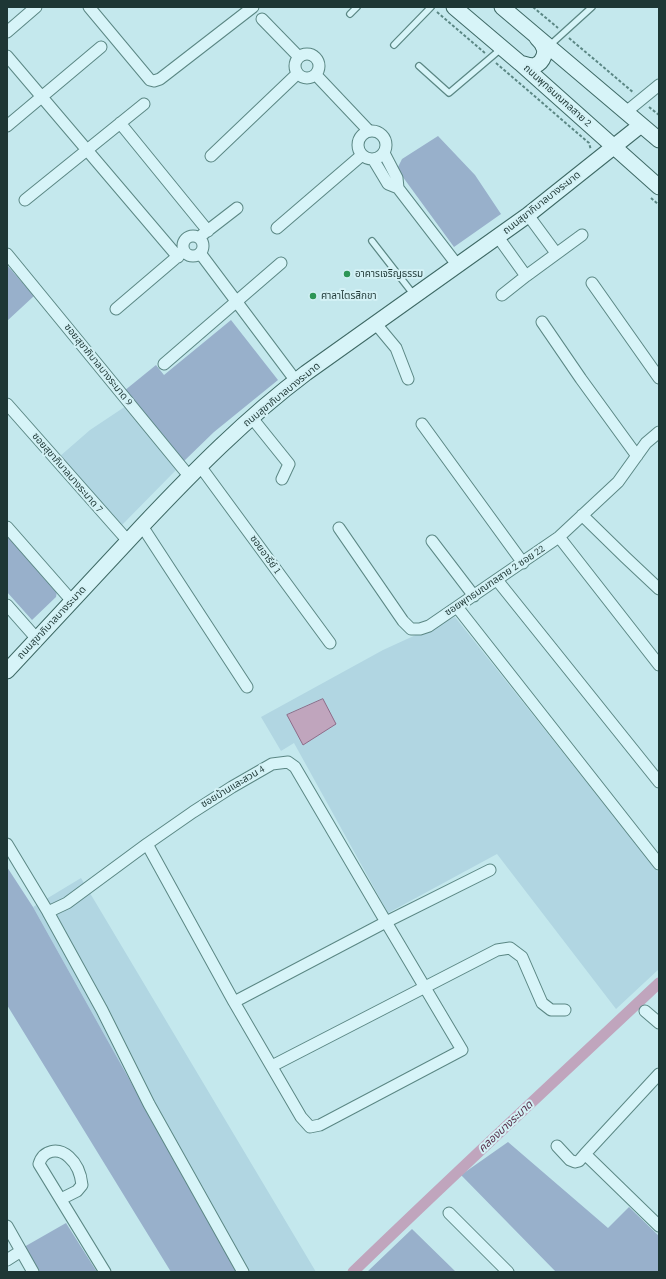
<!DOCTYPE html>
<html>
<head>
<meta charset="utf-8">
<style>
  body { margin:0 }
  #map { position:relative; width:666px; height:1279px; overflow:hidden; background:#c4e8ed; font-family:"Source Serif 4",serif }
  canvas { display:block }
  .frame { position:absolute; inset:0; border:8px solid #1e3735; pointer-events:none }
</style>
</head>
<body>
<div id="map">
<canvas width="666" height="1279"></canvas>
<div class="frame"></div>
</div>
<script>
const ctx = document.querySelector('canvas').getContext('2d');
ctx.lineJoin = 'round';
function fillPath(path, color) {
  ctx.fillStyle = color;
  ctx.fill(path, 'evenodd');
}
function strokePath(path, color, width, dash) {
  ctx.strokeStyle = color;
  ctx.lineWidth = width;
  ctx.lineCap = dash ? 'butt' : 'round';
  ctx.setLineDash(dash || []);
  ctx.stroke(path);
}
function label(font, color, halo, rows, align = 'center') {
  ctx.font = font + ' "Source Serif 4","Noto Sans Thai",serif';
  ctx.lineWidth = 4;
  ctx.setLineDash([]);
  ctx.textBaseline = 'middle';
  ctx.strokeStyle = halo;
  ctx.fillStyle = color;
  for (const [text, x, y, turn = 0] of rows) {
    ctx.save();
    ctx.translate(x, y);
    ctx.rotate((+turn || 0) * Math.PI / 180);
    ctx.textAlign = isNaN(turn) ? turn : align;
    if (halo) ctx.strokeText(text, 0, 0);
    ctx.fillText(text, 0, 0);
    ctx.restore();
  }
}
fillPath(new Path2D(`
  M126 406 176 470 121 526 59 457 90 430Z
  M455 617 659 873V969L616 1009 497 854 388 913 294 743 281 751 261 717 383 650Z
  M81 878 316 1272H237L33 907Z`), '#b1d6e2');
fillPath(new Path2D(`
  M438 136 475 175 501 214 454 247 397 169 402 159Z
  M7 265 34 296 7 321Z
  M231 320 278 380 214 432 183 462 124 391 156 365 164 375Z
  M7 535 57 591 56 597 32 620 7 592Z
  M7 867 33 907 237 1272H171L7 1005Z
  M508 1142 608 1228 629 1207 659 1236V1272H556L461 1175Z
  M66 1223 97 1272H40L24 1247Z
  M412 1229 456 1272H367Z`), '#98b0cb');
const water = new Path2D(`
  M323 699 336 724 303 745 287 715Z`);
fillPath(water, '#c0a5bd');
strokePath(water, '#8e6c89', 1);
strokePath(new Path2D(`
  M353 1272C454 1174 557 1079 659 983`), '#c0a5bd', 11);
const lane = new Path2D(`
  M350 14 357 7
  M394 45 431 7
  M549 46 592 7
  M419 66 449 93 502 48
  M372 241 414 295`);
const street = new Path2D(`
  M89 7 150 80 154 81 160 79 253 7
  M262 19 299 57
  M7 32 36 7
  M295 66a12 12 0 1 1 24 0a12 12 0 1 1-24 0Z
  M7 56 178 257
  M316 75 369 131
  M626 112 659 85
  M120 123 208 231
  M7 126 101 47
  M358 145a14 14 0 1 1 28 0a14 14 0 1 1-28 0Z
  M384 153 397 178 398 188
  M211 156 297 74
  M373 159 388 184 398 188 458 266
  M25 200 144 104
  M528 215 556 253
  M277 228 362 155
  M202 235 237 208
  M183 246a10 10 0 1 1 20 0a10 10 0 1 1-20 0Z
  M498 237 526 276
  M200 253 296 381
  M7 254 189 476
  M592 283 659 378
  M502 295 526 276 582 235
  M116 309 184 251
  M542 322 581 379 637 456
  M376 324 396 348 408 379
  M164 364 281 263
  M7 404 128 541
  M252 418 289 464 282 479
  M422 424 523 563
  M200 466 330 643
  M582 515 625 557 659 589
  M142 526 247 687
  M7 527 72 601
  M339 528 403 621 411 629H420L429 626 559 537 618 482 646 443 659 432
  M559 537 659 665
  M432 541 474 596
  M497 580 659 782
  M7 605 37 639
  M457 607 659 864
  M7 844 48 912 67 903 147 844 193 812 232 787 272 764 288 762 295 767 386 922 462 1050 320 1125 310 1127 301 1117 234 1002 147 844
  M48 912 102 1010 149 1104 243 1272
  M234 1002 386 922 490 870
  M645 1011 659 1023
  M272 1066 497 950 510 948 522 957 542 1003 551 1010H565
  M659 1074 585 1154 659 1226
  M557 1146 570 1160 575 1162 579 1161 585 1154
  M61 1199 77 1191 82 1185C81 1175 77 1164 69 1157 58 1147 43 1150 39 1164L105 1272
  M449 1213 508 1272
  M7 1226 33 1272
  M7 1260 21 1251`);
const secondary = new Path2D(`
  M454 7 520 63 659 187
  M502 7 659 140
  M520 63C525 64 531 67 536 65 543 62 547 52 543 46 542 43 539 40 537 38
  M7 671C52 623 97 574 142 526 193 472 246 418 306 373L528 215 641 125`);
strokePath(lane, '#5b8784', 8);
strokePath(street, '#5b8784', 13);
strokePath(secondary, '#3e6965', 17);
strokePath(new Path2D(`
  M533 7 558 28
  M437 12 485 53
  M569 38 634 93
  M496 63 589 143 591 150
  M649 107 659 115
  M651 198 659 205`), '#5b8784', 2, [3, 2]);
strokePath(lane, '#d7f4f8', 5.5);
strokePath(street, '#d7f4f8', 11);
strokePath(secondary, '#d7f4f8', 15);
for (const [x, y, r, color] of [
  [347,274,4,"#2c9556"],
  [313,296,4,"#2c9556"]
]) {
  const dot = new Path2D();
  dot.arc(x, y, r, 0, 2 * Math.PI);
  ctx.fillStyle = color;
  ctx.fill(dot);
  strokePath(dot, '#d3f1f5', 1.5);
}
label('10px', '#1e3735', '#d3f1f5', [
  ["ถนนพุทธมณฑลสาย 2",557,96,42],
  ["ถนนสุขาภิบาลบางระมาด",542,203,-38],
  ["ซอยสุขาภิบาลบางระมาด 9",98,365,51],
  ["ถนนสุขาภิบาลบางระมาด",282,395,-39],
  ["ซอยสุขาภิบาลบางระมาด 7",67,473,49],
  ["ซอยอารีย์ 1",265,555,54],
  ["ซอยพุทธมณฑลสาย 2 ซอย 22",495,581,-34],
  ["ถนนสุขาภิบาลบางระมาด",52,623,-47],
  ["ซอยบ้านและสวน 4",233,787,-31]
]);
label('10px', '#1e3735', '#d3f1f5', [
  ["อาคารเจริญธรรม",355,274],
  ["ศาลาไตรสิกขา",321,296]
], 'left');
label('italic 11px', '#572e49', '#d3f1f5', [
  ["คลองบางระมาด",506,1127,-43]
]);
</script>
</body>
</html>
